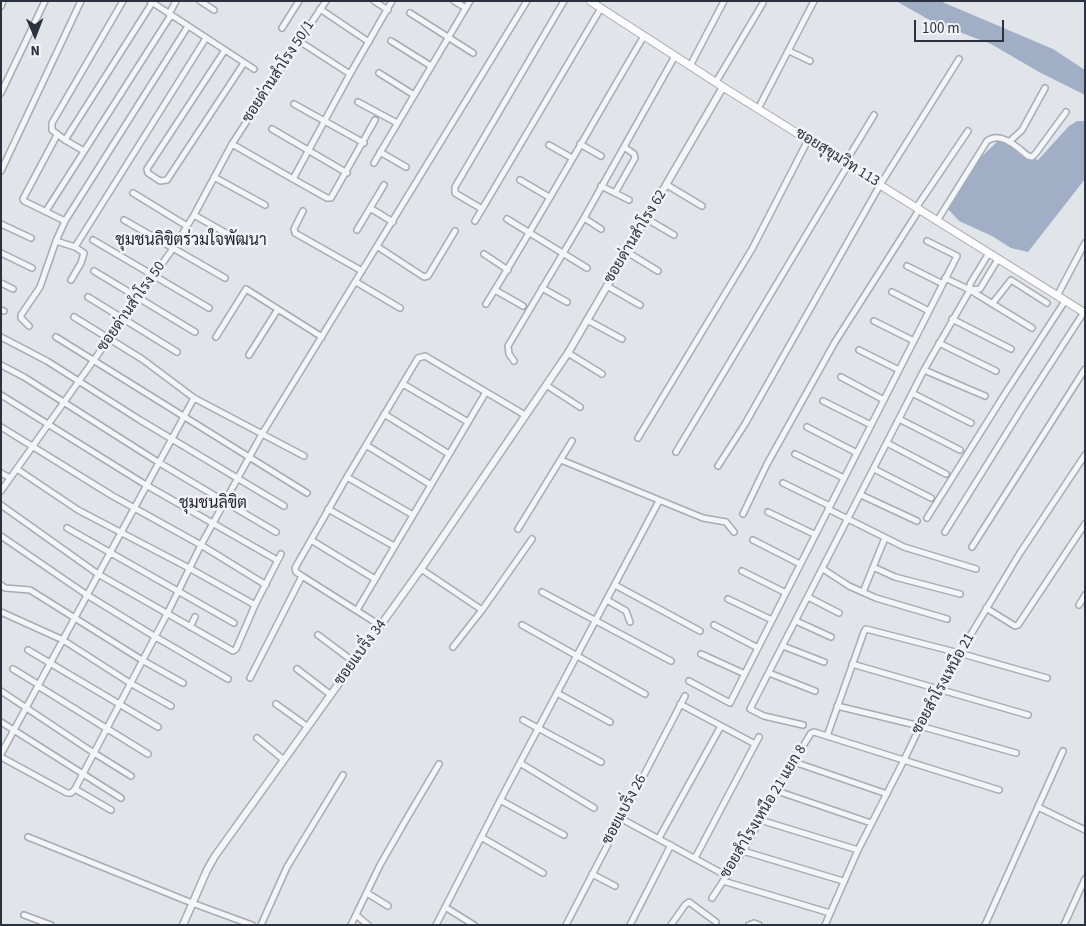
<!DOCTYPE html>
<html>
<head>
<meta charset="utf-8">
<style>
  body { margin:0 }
  #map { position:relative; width:1086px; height:926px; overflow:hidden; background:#e1e4e9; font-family:"Source Sans 3",sans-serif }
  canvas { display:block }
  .frame { position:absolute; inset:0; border:2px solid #2b313f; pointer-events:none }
  .north { position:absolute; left:10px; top:10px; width:50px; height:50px; -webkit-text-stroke:4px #f1f3f6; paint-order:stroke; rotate:179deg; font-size:14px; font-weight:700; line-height:20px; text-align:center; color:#2b313f }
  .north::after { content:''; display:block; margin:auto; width:18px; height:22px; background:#2b313f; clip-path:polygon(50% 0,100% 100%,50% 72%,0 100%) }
  .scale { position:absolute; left:914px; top:20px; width:90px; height:22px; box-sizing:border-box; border:2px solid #2b313f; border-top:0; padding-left:6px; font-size:15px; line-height:18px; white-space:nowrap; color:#2b313f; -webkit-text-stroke:4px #f1f3f6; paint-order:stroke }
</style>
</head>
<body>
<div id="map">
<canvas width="1086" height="926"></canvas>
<div class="frame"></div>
<div class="north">N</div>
<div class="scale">100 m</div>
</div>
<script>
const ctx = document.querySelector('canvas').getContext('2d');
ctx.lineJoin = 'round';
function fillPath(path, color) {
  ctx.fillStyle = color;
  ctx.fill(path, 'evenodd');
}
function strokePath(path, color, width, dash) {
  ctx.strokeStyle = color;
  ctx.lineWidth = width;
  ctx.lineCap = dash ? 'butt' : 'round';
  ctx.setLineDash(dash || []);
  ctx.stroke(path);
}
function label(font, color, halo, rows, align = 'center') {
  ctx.font = font + ' "Source Sans 3",Sarabun,sans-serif';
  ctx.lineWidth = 5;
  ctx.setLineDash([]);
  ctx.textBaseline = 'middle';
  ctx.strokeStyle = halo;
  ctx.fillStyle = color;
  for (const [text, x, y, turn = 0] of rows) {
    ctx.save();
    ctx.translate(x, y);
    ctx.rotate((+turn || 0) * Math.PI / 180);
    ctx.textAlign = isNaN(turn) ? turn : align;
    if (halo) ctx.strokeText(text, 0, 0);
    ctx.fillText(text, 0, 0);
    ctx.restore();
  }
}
fillPath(new Path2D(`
  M896 1H940L1053 49 1085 70V95L1039 72 991 44 933 22Z
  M1077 121H1085V179L1028 252 1011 248 992 236 959 221 948 209 981 157 997 142 1007 141 1019 154 1038 160 1069 126Z`), '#a0afc6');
const minor = new Path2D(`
  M123 1 52 123V130L65 140 152 3
  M150 1 254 69
  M200 1 214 10
  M374 1 388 10
  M454 1 466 8
  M1 6 3 1
  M320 9 369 42
  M410 13 473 53
  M169 14 176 1
  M282 28 299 1
  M299 41 350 74
  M391 41 431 66
  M225 50 147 169 148 173 160 181 167 180 244 63
  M789 51 810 61
  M690 66 724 1
  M379 73 414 95
  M716 82 763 3
  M1 93 45 1
  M358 102 397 123
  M294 104 364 143
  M758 109 814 1
  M272 129 347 173
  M57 135 23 199 24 201 65 221
  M65 140 84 151
  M1009 142 1022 130 1045 88
  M232 144 299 41 326 1
  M580 144 601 156
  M549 145 572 158
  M380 152 406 167
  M374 163 470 1
  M845 163 874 115
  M1 171 81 1
  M214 177 265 205
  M293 179 327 198H331L375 120
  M520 180 549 197
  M667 185 702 206
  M601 186 629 200
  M133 193 187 226
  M615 193 635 158 634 154 624 147
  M370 208 393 222
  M916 208 968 131
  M482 209 455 193V187L564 1
  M46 211 171 15
  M303 211 294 229 295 233 362 271
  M194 215 240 241
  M584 218 601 229
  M507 219 587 268
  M647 219 674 235
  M124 220 225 278
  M475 221 601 8
  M937 221 987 141C1001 131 1017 147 1028 156L1032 157 1036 153 1066 112
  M1 224 31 238
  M357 230 384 185
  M93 240 209 308
  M75 247 206 38
  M378 247 424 277 428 276 455 231
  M627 252 658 271
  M1 253 32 268
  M484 254 508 270
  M907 266 943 284
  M94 271 195 332
  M945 278 970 290 1032 328
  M71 280 81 263 84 253 75 247 56 241 65 221 188 26
  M356 282 400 308
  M1 283 13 289
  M607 286 640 305
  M542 288 567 302
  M495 290 523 306
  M970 290 980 289 998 259
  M892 292 929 311
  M1057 296 1085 243
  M88 297 177 352
  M486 304C541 216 591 125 644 36
  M992 304 1011 280 1047 303
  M1 310 4 311
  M74 317 142 359 194 398 304 456
  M952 319 1011 349
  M587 320 622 339
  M874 321 914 341
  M29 326 21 318V315L40 287 56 241
  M1 337 47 361 140 420 284 506
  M56 337 307 493
  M216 337 246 289 322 337
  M939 343 996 371
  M859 350 899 370
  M568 353 602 374
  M249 355 278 309
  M514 361 509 354 508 346 584 218 675 56
  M1 365 24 377 158 462 276 532
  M841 377 884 400
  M403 384 468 422
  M546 385 580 407
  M912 393 971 423
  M1 395 146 485 277 560
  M985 396 924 370 970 290V284L989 253
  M823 401 871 425
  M384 414 449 454
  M899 419 960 450
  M1 427 111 495 201 545 266 585
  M807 427 857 453
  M638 438 752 249 808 140
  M887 443 946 474
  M366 445 431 485
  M676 452 848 165
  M795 454 844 478
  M561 460 703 518 726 522 734 532
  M718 466 745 424 880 185 959 59
  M17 469 78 510 189 568 255 605
  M874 469 931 498
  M1 473 10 478
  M347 477 413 515
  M783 483 830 506
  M1 491 174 247 194 215 232 144 293 179 350 74 392 1
  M861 495 917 521
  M1 505 98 574 233 651 236 649 255 605 281 554
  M328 509 394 546
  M828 509 904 547 976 569
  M768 512 814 534
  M743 514 767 464 835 342 919 210
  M927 518 1006 392 1065 301
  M67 528 234 623
  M518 529 572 441
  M945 532 1024 405 1084 312
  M1 536 87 595 154 636 228 679
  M311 540 375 579
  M753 540 800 564
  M972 547 1085 369
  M873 567 895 577 960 594
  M421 569 482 610 532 539
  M823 569 849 586 876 598 947 619
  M742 571 786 593
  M1 585 5 588 30 590 142 660 183 683
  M615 585 700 631
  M542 592 671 661
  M863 592 885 538
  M808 597 839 613
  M728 599 772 620
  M607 600 626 611 630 622
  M1079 605 1085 595
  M986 608 1015 626 1018 625 1085 524
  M357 610 486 392
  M1 612 63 640 130 683 171 706
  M796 621 831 637
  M522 625 645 694
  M714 625 758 648
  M381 626 302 576 296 572 295 568 347 477 418 358 425 356 525 415
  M190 627 195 617
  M318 635 354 662
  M783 646 824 662
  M453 647 482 610
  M28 650 158 727
  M701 654 745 674
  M852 664 1028 715
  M13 669 39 685
  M297 669 331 695
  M769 673 815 691
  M250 678 302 576
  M689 681 730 703 957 256 927 241
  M38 686 148 754
  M1 691 94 753 131 776
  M557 693 610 722
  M276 704 308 727
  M680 704 755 744
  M837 706 920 726 1016 753
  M523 720 601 762
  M1 722 121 798
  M803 725 764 716 750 709 924 370
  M827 736 864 632 866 629 959 653 1047 678
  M257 738 284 760
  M1 754 194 398
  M1 757 67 793H71L75 789 167 614 201 545 262 434 527 1
  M794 762 887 794
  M520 763 594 808
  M75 789 111 810
  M777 791 871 823
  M500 800 564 835
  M1038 807 1085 830
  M620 818 727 876
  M760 820 858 850
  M28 837 192 903 252 925
  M481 837 543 873
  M659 838 721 726
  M743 851 843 881
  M695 858 759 737
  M592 874 615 886
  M723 881 830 913
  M367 893 388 906
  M712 898 743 851 788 771 811 733 814 732 999 790
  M445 907 474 925
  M24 915 51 925
  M356 915 368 925
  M261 925 287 867 343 775
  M351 925 380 865 407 818 439 764
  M436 925 506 789 659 501
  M566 925 685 696
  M630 925 671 845
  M671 925 685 905 689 902 716 922
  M749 925 754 923 759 925
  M825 925 858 850 904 760 938 689 1020 553 1085 455
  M985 925 1063 751
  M1064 925 1085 879`);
const tertiary = new Path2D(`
  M183 925 207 870 215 856 421 569 568 353 723 87`);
const secondary = new Path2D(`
  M590 1 723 87 1085 313`);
strokePath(minor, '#a7abb3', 8);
strokePath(tertiary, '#a7abb3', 9);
strokePath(secondary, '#a7abb3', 9);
strokePath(minor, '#f4f5f7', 5);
strokePath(tertiary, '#f4f5f7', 6);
strokePath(secondary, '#fff', 7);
label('15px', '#2b313f', '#f1f3f6', [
  ["ซอยด่านสำโรง 50/1",279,72,-57],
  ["ซอยสุขุมวิท 113",837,158,32],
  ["ซอยด่านสำโรง 62",636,237,-59],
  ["ซอยด่านสำโรง 50",132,307,-55],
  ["ซอยแบริ่ง 34",361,653,-54],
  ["ซอยสำโรงเหนือ 21",944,684,-61],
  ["ซอยแบริ่ง 26",625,810,-62],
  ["ซอยสำโรงเหนือ 21 แยก 8",764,812,-59]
]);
label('16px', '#1d2230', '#f1f3f6', [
  ["ชุมชนลิขิตร่วมใจพัฒนา",191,241],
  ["ชุมชนลิขิต",213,504]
]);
</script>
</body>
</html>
